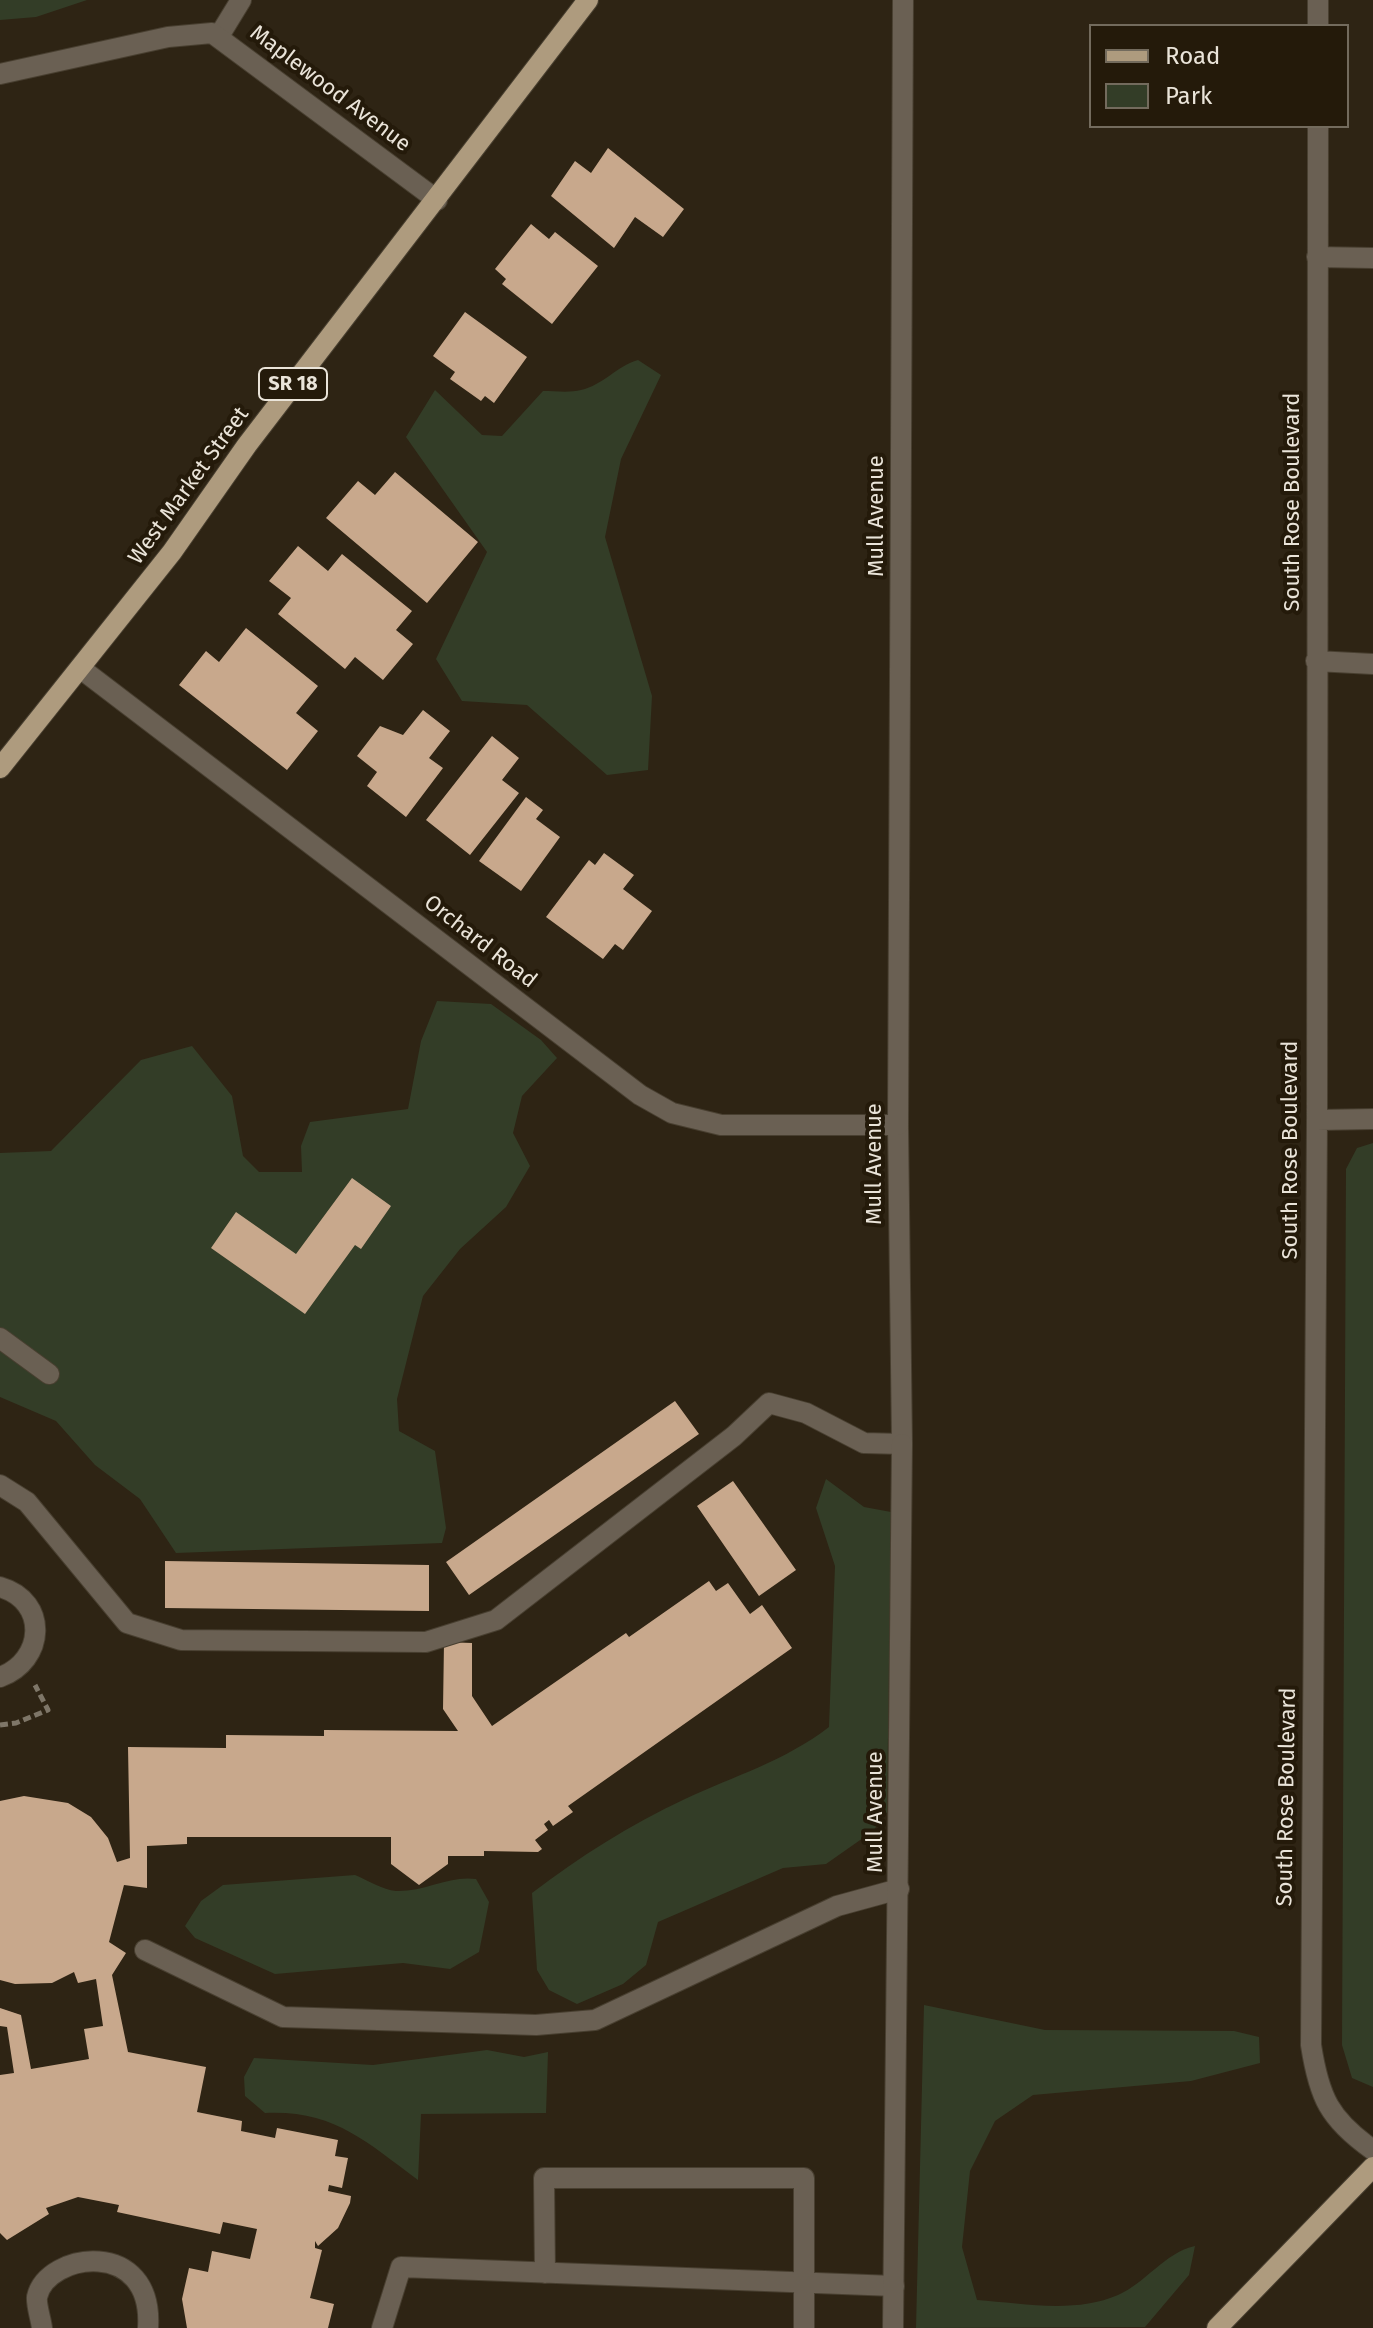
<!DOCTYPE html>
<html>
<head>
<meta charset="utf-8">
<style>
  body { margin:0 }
  #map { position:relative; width:1373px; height:2328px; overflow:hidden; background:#2e2414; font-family:"Fira Sans",sans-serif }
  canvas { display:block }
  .legend { position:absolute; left:1089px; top:24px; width:260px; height:104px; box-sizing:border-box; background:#241a0a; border:2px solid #736b5d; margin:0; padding:10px 14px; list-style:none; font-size:24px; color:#eae4d9 }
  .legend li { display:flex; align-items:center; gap:16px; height:40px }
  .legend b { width:40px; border:2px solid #736b5d }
</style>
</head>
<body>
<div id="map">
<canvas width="1373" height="2328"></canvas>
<ul class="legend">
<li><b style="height:10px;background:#ae9b7e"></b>Road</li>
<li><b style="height:22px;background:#333d27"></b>Park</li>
</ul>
</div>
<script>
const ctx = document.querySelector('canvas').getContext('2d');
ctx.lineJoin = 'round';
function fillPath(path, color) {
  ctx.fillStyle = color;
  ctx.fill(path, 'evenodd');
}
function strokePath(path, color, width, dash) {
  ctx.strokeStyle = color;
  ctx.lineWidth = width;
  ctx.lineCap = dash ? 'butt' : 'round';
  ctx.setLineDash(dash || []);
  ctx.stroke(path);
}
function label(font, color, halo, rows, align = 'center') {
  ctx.font = font + ' "Fira Sans",sans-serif';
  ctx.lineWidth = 8;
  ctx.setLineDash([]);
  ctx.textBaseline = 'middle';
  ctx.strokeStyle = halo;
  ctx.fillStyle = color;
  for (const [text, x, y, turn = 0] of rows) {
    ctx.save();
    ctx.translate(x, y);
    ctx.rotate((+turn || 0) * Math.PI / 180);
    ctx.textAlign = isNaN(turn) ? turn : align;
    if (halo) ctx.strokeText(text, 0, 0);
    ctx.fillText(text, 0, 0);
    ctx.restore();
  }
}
fillPath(new Path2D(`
  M0 0H87L36 17 0 20Z
  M638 360 661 375 621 459 605 537 652 696 648 770 607 775 527 705 462 701 436 659 487 552 406 437 435 390 482 435 502 436 543 391C554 391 570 393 581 390 603 385 617 366 638 360Z
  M437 1001 491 1004 541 1040 557 1058 522 1096 513 1133 530 1166 506 1207 460 1249 423 1296 397 1399 399 1431 435 1451 446 1528 442 1543 176 1553 140 1499 95 1465 56 1421 0 1397V1153L51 1151 141 1060 192 1046 232 1096 243 1156 259 1172H302L301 1146 310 1122 408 1109 421 1041Z
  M1373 1143V2087L1352 2078 1342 2045 1346 1169 1357 1148Z
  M826 1479 864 1507 891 1512 887 1812 873 1831 826 1864 783 1868 658 1922 646 1965 623 1984 577 2004 549 1990 537 1970 532 1893C579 1857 631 1824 685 1799 734 1776 785 1761 829 1727L835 1566 816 1508Z
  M355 1875C367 1880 383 1890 396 1891 424 1892 450 1875 476 1879L489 1902 479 1952 450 1969 403 1963 275 1974 195 1938 185 1926 201 1901 223 1885Z
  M924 2005 1045 2030 1234 2031 1259 2037 1260 2063 1191 2081 1033 2095 995 2121 970 2171 962 2247 977 2300C1021 2303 1075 2314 1118 2295 1146 2283 1164 2253 1195 2246L1189 2275 1145 2327 916 2328Z
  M487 2050 524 2057 548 2052 546 2113 421 2114 418 2180C365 2141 334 2110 265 2113L245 2096 244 2077 254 2058 373 2065Z`), '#333d27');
fillPath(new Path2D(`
  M608 148 684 209 663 237 635 217 614 248 551 196 575 161 591 173Z
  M531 224 549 239 555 232 598 266 552 324 502 284 506 279 495 269Z
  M465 312 527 357 494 403 485 396 481 401 450 379 455 372 433 356Z
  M395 472 478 542 427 603 326 518 358 481 375 495Z
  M298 546 328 571 342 554 412 611 396 630 413 644 383 680 355 657 345 669 278 614 291 598 269 581Z
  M246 628 318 686 296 713 318 731 287 770 179 685 206 651 219 662Z
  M423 710 450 731 429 758 443 768 406 817 367 786 377 772 357 756 380 726 403 735Z
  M492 736 519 758 502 780 519 793 470 855 426 820Z
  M526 797 543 810 536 819 560 837 521 891 479 861Z
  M604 853 634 875 623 889 652 911 623 950 615 944 603 959 546 917 589 860 595 865Z
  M352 1178 391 1206 361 1249 355 1245 305 1314 211 1248 236 1212 296 1254Z
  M675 1401 699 1434 469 1595 446 1562Z
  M733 1481 796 1570 759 1596 697 1506Z
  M165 1561 429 1565V1611L165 1608Z
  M709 1581 716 1591 728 1583 750 1614 762 1605 792 1648 568 1806 573 1812 553 1826 549 1820 544 1824 548 1830 535 1840 542 1849 538 1852 484 1851V1856H448V1864L419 1885 391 1864V1837H187V1844L147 1846V1888L124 1885 109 1942 126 1953 112 1975 128 2052 206 2067 197 2112 242 2121 241 2131 275 2138 277 2128 338 2140 335 2156 348 2158 342 2188 329 2185 328 2191 351 2196 350 2203 338 2228 318 2246 315 2241V2248L322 2250 310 2298 334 2304 328 2328H187L182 2299 189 2268 208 2272 212 2251 250 2259 257 2229 223 2222 220 2234 117 2212 119 2205 78 2197 46 2208 49 2214 7 2240 0 2233V2075L14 2073 7 2027 0 2026V2008L21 2015 31 2069 89 2059 84 2029 103 2026 96 1979 78 1983 74 1972 52 1983 15 1984 0 1980V1801L24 1796 68 1803 91 1817 108 1838 117 1862 130 1858 128 1747 226 1748V1735L324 1736V1730L458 1731 443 1709 444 1642 472 1643V1696L492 1726 626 1633 629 1637Z`), '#c8a88c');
const lane = new Path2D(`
  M219 36 241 0
  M0 1485 27 1502 127 1623 181 1640 426 1642 496 1620 734 1436 769 1403 806 1413 864 1443 902 1444 898 1125
  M0 1587C49 1601 45 1661 0 1677
  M145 1950 283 2017 536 2025 595 2020 837 1906 899 1889
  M545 2273 544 2178H804V2328
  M42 2328C41 2319 36 2305 37 2297 47 2252 154 2237 148 2328
  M382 2328 401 2267 894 2286`);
const street = new Path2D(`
  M1318 26V0
  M0 74 168 37 212 33 437 200
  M1318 126 1317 1120 1311 2045C1319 2097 1329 2119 1373 2150
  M1317 257 1373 258
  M1316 661 1373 664
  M80 668 640 1095 672 1113 721 1125H898L903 0
  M1317 1120 1373 1119
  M0 1338 49 1374
  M893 2328 902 1444`);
const primary = new Path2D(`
  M0 768 172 552 247 445 588 0
  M1217 2328 1373 2167`);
strokePath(lane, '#483f30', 22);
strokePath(street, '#483f30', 22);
strokePath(primary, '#483f30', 22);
strokePath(new Path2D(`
  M0 1725 16 1723 48 1710 35 1685`), '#7e7668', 5, [8, 4]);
strokePath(lane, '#6a6053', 20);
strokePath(street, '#6a6053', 20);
strokePath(primary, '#ae9b7e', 20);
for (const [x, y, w] of [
  [293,384,68]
]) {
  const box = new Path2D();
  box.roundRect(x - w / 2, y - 16, w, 32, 6);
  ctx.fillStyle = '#241a0a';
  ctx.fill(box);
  strokePath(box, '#eae4d9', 2);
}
label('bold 20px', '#eae4d9', null, [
  ["SR 18",293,384]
]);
label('22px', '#eae4d9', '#241a0a', [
  ["Maplewood Avenue",330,89,37],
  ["West Market Street",189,486,-54],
  ["South Rose Boulevard",1293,502,-90],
  ["Mull Avenue",877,516,-90],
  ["Orchard Road",480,942,38],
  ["South Rose Boulevard",1291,1150,-90],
  ["Mull Avenue",875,1164,-90],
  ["South Rose Boulevard",1287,1797,-89],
  ["Mull Avenue",876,1812,-90]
]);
</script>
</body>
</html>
